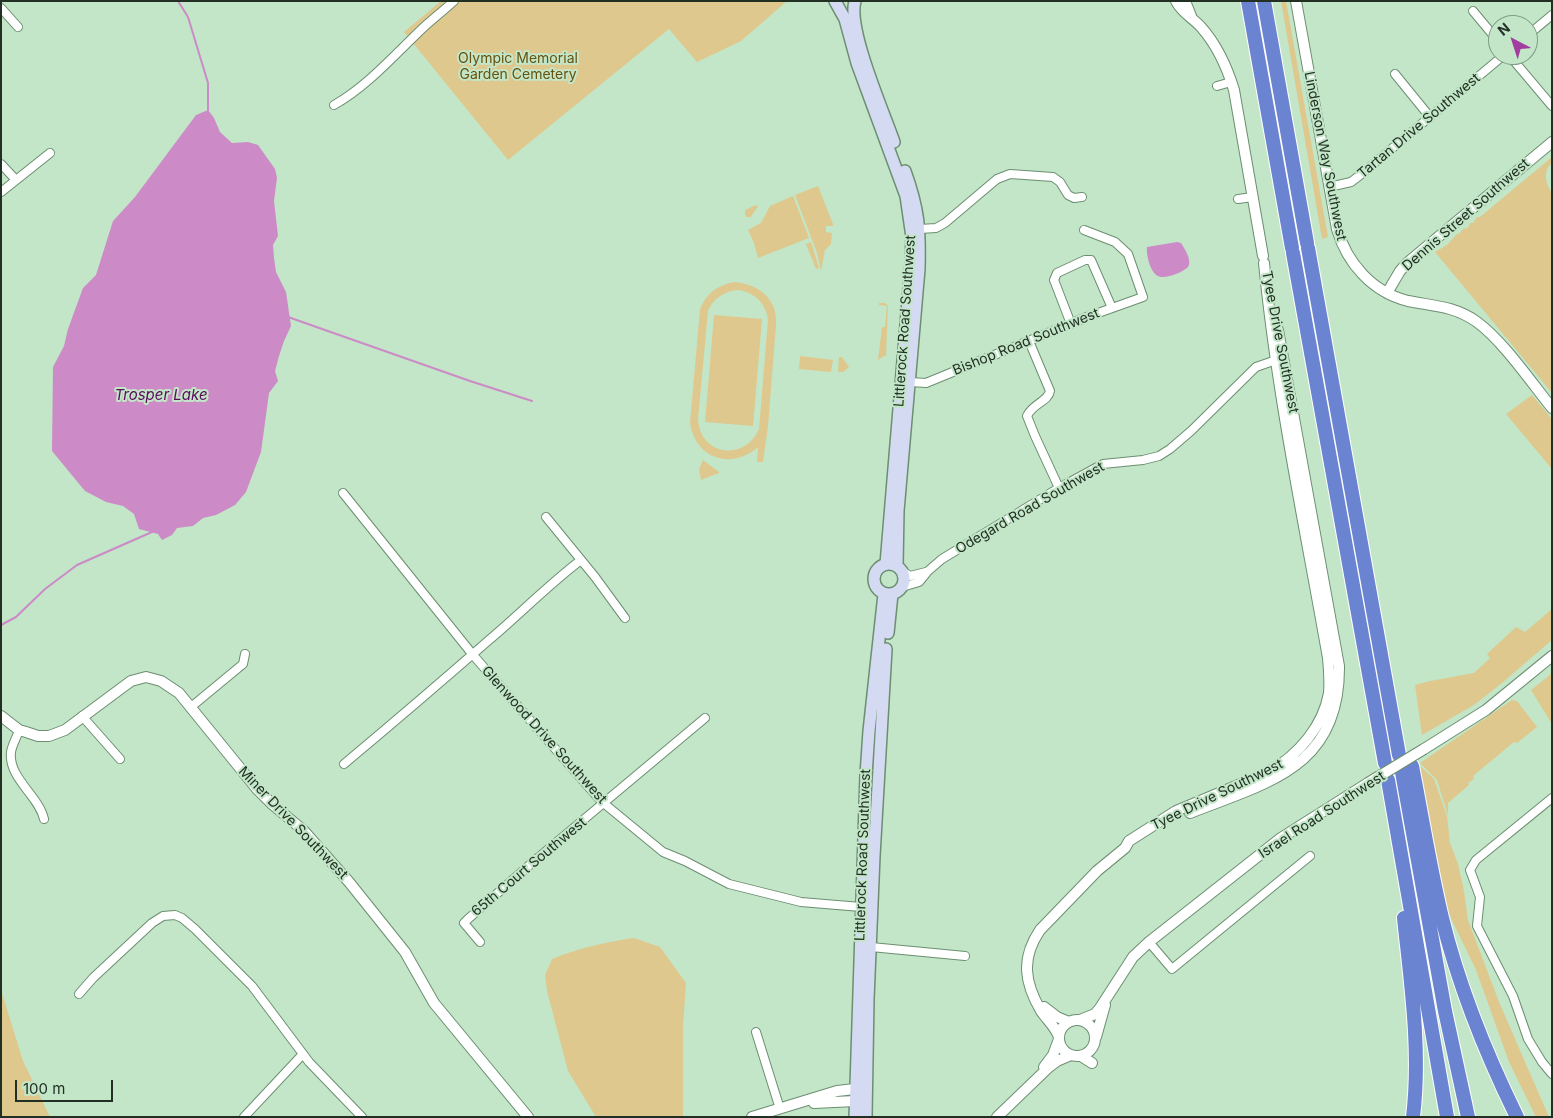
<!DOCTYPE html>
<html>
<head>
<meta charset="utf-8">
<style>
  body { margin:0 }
  #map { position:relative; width:1553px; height:1118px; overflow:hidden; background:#c2e6c7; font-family:Inter,sans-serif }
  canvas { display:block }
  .frame { position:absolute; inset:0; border:2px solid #223024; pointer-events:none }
  .north { position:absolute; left:1488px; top:15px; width:50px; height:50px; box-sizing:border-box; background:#c2e6c7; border:1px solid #829d86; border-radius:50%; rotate:320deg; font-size:14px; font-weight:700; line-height:20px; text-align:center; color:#223024 }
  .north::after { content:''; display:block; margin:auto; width:18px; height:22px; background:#a33ca0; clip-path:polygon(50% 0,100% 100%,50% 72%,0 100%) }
  .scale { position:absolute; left:15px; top:1080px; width:98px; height:22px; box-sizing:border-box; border:2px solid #223024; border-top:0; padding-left:6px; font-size:15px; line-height:18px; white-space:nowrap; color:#223024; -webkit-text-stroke:4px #c2e6c7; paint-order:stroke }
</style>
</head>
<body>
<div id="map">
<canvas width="1553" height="1118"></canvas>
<div class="frame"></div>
<div class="north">N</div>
<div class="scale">100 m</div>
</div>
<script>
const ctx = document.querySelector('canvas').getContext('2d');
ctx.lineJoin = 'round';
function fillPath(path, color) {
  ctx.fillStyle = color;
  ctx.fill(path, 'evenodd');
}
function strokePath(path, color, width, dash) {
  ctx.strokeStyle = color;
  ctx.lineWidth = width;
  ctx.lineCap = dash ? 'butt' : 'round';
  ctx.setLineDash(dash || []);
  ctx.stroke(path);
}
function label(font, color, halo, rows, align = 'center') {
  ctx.font = font + ' Inter,sans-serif';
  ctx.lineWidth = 4;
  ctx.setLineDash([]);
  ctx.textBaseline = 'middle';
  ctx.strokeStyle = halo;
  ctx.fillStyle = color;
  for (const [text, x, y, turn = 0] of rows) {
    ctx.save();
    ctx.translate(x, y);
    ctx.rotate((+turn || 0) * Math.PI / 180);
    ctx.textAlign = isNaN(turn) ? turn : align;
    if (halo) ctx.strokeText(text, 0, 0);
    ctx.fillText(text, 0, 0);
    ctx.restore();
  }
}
fillPath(new Path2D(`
  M441 1H787L741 41 697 62 669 29 508 160 404 32Z
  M1281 1H1286L1328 237 1322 239Z
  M1552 157V163C1542 171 1546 184 1552 193V393L1435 252 1447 245 1457 234H1459L1463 229 1468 228 1470 223H1473L1477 217H1480Z
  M818 186 833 224V226H826V232L832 233 831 244 825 250 821 271 817 253 795 195Z
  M793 196 809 238 758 258 754 243 748 230 761 223 770 206Z
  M756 205 758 206 751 217H746L745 214V210Z
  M811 242 819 268 816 269 806 244Z
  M734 282C759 284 778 299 776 325L768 426 763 462H757L758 447C731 471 695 458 690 423L700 309C706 294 717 285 734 282ZM739 290C756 293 766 304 768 320L759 429C745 462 700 456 698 419L708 311C714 297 725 291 739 290Z
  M879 303H885L888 306 886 356H884L878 360 882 327H885L887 306 879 305Z
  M714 315 762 319 753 426 705 422Z
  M800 356 833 360 831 372 799 369Z
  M839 357H842L849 367 843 372H838Z
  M1532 395 1552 419V469L1506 414Z
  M703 460 719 472 718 474H716L701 480 699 469Z
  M1552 609V640L1502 683 1474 705 1422 735 1415 685 1430 681 1474 673 1490 658 1487 654 1516 627 1525 632Z
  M1552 670V724L1531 690 1550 675Z
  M1512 700 1517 701 1537 727 1517 743 1514 742 1473 776 1474 779 1468 783 1469 785 1448 803V816L1437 780 1420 763Z
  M1418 764 1434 779 1447 816 1450 843 1458 864 1464 891 1468 920 1499 1002 1549 1117H1536L1509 1062 1476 970 1448 912Z
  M634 938 660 947 686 983 683 1026V1117H596L568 1071 547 991 545 975 552 959C579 948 606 942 634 938Z
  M1 990 23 1061 50 1117H1Z`), '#dfc88d');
fillPath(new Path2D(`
  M208 110 214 118 220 132 232 143 248 142 258 145 275 169 277 178 274 201 278 236 273 245 274 258 276 272 286 292 291 326 284 341 279 356 275 371 278 381 269 393 261 452 246 492 235 505 216 515 203 518 193 526 177 528 172 535 162 540 158 534 139 529 134 514 123 506 106 502 85 491 52 451 53 367 64 346 68 329 83 288 96 275 113 221 135 197 196 115Z
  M1177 242 1181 243C1184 248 1191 258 1189 265 1187 271 1168 278 1161 277 1151 276 1146 256 1147 247Z`), '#cc8ac7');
strokePath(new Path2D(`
  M178 1 188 17 208 83V110
  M288 317 470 381 532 401
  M1 625 16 617 45 589 77 565 152 532`), '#cc8ac7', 2);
const minor = new Path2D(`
  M1 8 18 27
  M1473 11 1498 41
  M1528 35 1552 15
  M1509 55 1552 106
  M1395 74 1430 117
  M1217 86 1231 82
  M334 105C369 85 395 54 425 26 434 18 444 10 454 1
  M1 164 16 180
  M1329 187 1351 182 1359 176 1504 55
  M1 192 50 153
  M1238 199 1253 197
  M920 229 936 228 945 223 997 179 1010 174 1053 177 1060 182 1068 195 1074 198 1082 197
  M1071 324 1054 280 1057 273 1085 260H1091L1112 308
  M1029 341 1050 391C1048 402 1033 403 1027 416L1035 436 1059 488
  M910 382 926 383 1087 317 1143 297 1128 254 1115 242 1084 230
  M343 493 473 655 601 801 663 852 685 861 729 884 801 902 861 907
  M546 517 595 577 625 618
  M902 571 910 576 926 572
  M902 587 919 582 928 571 942 559 1059 488 1103 464 1143 460 1159 456 1170 449 1191 431 1256 367 1279 359
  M191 707 243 664 245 654
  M82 716 120 759
  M19 730C17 737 12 745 11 752 8 778 39 796 44 819
  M344 764C393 723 441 682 489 640 520 614 548 585 581 560
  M1552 798 1476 860 1470 870 1480 897 1477 926 1513 996 1528 1039 1542 1062 1552 1074
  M480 942 464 923 468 919 533 862 705 718
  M1149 942 1172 969 1310 856
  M871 947 965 956
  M79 994 93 978 152 923 163 916 175 915 182 918 195 929 252 986 309 1062 362 1117
  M756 1032 780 1109
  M244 1117 303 1054`);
const tertiary = new Path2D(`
  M1176 1C1182 13 1192 17 1201 27 1217 45 1227 67 1234 90L1263 256
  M1185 1 1191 16
  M1296 1 1337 229C1347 263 1372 292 1408 301 1433 306 1455 306 1477 322 1503 341 1531 382 1552 408
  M1387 293 1400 271 1407 263 1552 142
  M1 716 19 730 26 732 38 736H49L65 730 131 681 146 677 161 681 179 693 257 789 272 804 304 831 349 882 405 952 434 1003 528 1117
  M1424 749 1486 710 1552 656
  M1190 813C1268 782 1340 768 1339 666L1278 330
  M1044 1007 1057 1017 1069 1022
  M1059 1038a18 18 0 1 1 36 0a18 18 0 1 1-36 0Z
  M1080 1020 1095 1014 1100 1008 1133 957 1149 942 1281 838 1368 783
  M1059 1037C1055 1026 1047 1020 1041 1011 1024 982 1021 958 1040 930L1097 871 1125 848 1129 841 1176 811 1269 772C1298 755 1323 727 1329 693 1330 681 1329 669 1328 658 1305 527 1277 396 1264 263
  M1096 1037 1105 1005
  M1081 1056 1092 1063
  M1044 1067 1053 1055 1059 1039
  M814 1103 855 1101
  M752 1117 837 1091 855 1089
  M997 1117 1049 1067 1057 1061 1071 1055`);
const secondary = new Path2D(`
  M835 1 845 19 857 63 906 196 912 237 911 265 886 564
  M855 1C847 29 884 113 894 142
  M874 579a15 15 0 1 1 30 0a15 15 0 1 1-30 0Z
  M897 566 898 511 919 269C920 229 919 210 905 171
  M888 633 892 594
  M855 1117 866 775 869 731 884 594
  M866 1117 868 999 874 856 886 649`);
const motorway = new Path2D(`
  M1248 1 1292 248
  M1264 1 1307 243
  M1308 248 1399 755
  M1293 253 1385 763
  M1412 766C1422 817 1430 868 1442 918 1459 987 1486 1054 1517 1117
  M1402 772 1445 1011 1468 1117
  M1388 780 1447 1117
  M1404 918C1411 984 1421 1051 1413 1117`);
strokePath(minor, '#6c8e71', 10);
strokePath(tertiary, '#6c8e71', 12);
strokePath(secondary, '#6c8e71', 14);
strokePath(motorway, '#fff', 16);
strokePath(minor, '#fff', 8);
strokePath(tertiary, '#fff', 10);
strokePath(secondary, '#d3daf1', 11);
strokePath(motorway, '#6b84d1', 14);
const tertiaryBridge = new Path2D(`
  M1368 783 1424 749`);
strokePath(tertiaryBridge, '#6c8e71', 12, []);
strokePath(tertiaryBridge, '#fff', 10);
label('14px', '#68520d', '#c2e6c7', [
  ["Olympic Memorial",518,59],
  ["Garden Cemetery",518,75]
]);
label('14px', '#223024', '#c2e6c7', [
  ["Tartan Drive Southwest",1419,126,-40],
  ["Linderson Way Southwest",1325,156,79],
  ["Dennis Street Southwest",1466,215,-41],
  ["Littlerock Road Southwest",905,321,-86],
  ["Bishop Road Southwest",1026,342,-22],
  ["Tyee Drive Southwest",1280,342,79],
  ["Odegard Road Southwest",1030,508,-30],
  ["Glenwood Drive Southwest",544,735,48],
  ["Tyee Drive Southwest",1217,795,-26],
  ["Israel Road Southwest",1322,815,-33],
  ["Miner Drive Southwest",293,823,46],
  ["Littlerock Road Southwest",863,855,-88],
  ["65th Court Southwest",529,867,-40]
]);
label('italic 15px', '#5c0b5b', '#c2e6c7', [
  ["Trosper Lake",161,395]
]);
</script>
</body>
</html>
